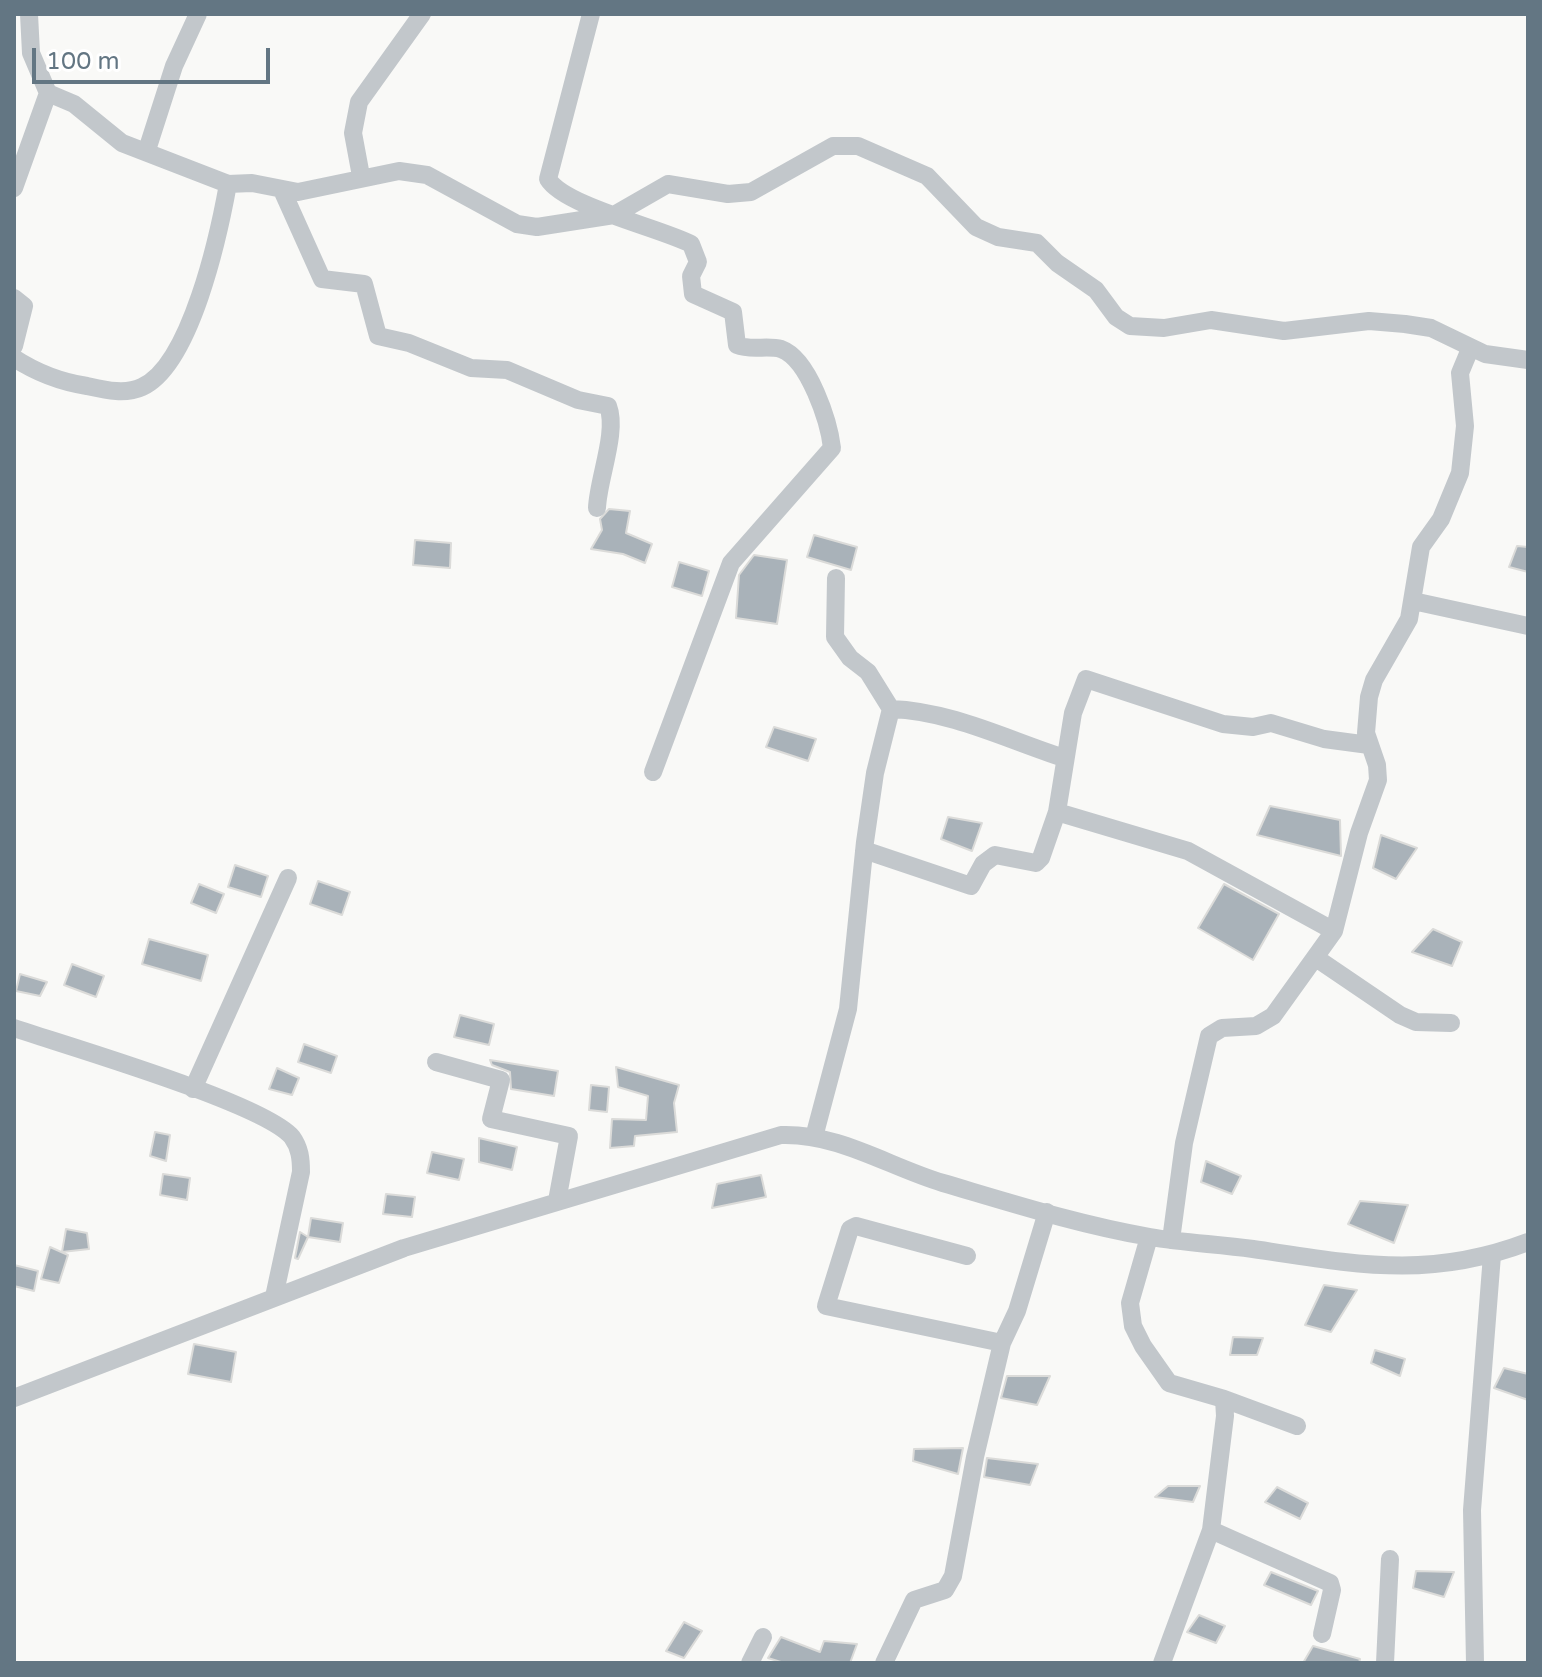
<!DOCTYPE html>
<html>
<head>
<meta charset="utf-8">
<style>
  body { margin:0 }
  #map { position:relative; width:1542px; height:1677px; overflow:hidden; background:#f9f9f7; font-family:"Varela Round",sans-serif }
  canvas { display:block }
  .frame { position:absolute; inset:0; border:16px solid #637683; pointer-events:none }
  .scale { position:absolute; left:32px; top:48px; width:238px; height:36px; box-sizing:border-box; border:4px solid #637683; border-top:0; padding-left:10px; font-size:24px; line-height:28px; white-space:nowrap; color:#637683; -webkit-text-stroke:6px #fff; paint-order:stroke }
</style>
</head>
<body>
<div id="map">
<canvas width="1542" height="1677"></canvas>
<div class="frame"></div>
<div class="scale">100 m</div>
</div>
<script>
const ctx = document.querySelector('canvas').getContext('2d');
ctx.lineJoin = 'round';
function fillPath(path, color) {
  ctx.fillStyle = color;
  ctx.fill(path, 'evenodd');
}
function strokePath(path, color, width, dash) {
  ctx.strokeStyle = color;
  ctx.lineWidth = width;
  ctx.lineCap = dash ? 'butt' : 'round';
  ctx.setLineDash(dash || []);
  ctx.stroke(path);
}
const building = new Path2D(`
  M609 509 630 511 626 533 652 544 645 563 623 554 591 549 602 530 600 519Z
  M814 535 857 547 851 570 807 557Z
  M415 540 451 543 450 568 413 565Z
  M1517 546 1528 547V572L1509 567Z
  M754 555 787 560 777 624 736 618 739 575Z
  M679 562 709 571 702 596 672 587Z
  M774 727 816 739 808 761 766 747Z
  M1270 806 1340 820 1341 856 1257 835Z
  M948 817 982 823 972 851 941 839Z
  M1381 835 1417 848 1396 879 1373 868Z
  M235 865 268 876 261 897 228 887Z
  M318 881 350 892 342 915 310 904Z
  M199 884 224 894 216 913 191 903Z
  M1224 884 1279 914 1253 960 1198 928Z
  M1433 929 1462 942 1452 966 1412 952Z
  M149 939 208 955 201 981 142 964Z
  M72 964 104 976 96 997 64 985Z
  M20 974 47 982 40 996 16 991Z
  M460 1015 494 1024 489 1045 454 1037Z
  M304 1044 337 1056 331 1073 298 1062Z
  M490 1060 558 1071 554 1096 511 1089 510 1072 492 1065Z
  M616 1067 679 1085 674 1103 677 1132 635 1136 634 1146 610 1148 612 1119 646 1120 648 1096 618 1087Z
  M277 1068 299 1078 292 1095 269 1089Z
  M591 1085 609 1087 607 1112 589 1110Z
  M155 1132 170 1135 166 1161 150 1156Z
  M479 1138 517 1147 512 1170 479 1162Z
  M432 1152 464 1159 459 1180 427 1173Z
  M1206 1161 1241 1176 1232 1194 1201 1182Z
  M163 1174 190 1178 187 1200 160 1195Z
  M761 1175 766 1197 712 1208 717 1184Z
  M386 1194 415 1197 412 1217 383 1214Z
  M1360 1201 1408 1205 1394 1243 1348 1224Z
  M311 1218 343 1223 340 1242 308 1237Z
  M66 1229 87 1233 89 1249 62 1252Z
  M300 1232 308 1237 298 1259 295 1258Z
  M50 1247 68 1255 59 1283 41 1279Z
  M14 1265 38 1271 34 1291 14 1286Z
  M1324 1285 1357 1290 1331 1332 1305 1325Z
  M1233 1337 1263 1338 1257 1355H1230Z
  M194 1344 236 1352 231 1382 188 1374Z
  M1375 1350 1405 1359 1400 1376 1371 1363Z
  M1504 1368 1528 1374V1400L1494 1388Z
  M1007 1376H1050L1037 1405 1001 1398Z
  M963 1448 958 1474 913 1461 914 1449Z
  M987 1458 1038 1464 1030 1485 984 1477Z
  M1168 1486H1200L1193 1502 1155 1497Z
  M1277 1487 1308 1503 1300 1519 1265 1502Z
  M1416 1571 1454 1572 1444 1597 1413 1588Z
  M1271 1572 1318 1591 1311 1605 1264 1585Z
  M1199 1615 1225 1626 1216 1643 1187 1632Z
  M684 1622 702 1631 684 1658 666 1651Z
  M781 1637 820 1652 824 1641 857 1644 850 1663H784L768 1658Z
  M1313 1646 1360 1659 1359 1663H1303Z`);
fillPath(building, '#a9b2b9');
strokePath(building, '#dbdbd9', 2);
strokePath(new Path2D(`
  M29 14 31 53 48 93 74 104 122 143 228 184 252 183 298 192 399 171 427 175 517 224 537 227 614 215 668 184 728 194 751 192 833 146H858L927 176 976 227 998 237 1037 243 1057 263 1096 290 1116 317 1130 326 1164 328 1211 320 1284 331 1369 321 1405 324 1431 328 1485 354 1528 360
  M591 14 548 179C564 206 660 228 691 244L698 262 691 276 693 294 733 312 737 345C751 351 767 345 781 349 809 359 829 422 832 448L731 563 653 772
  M147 150 174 66 198 14
  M361 176 353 133 359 102 422 14
  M14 188 48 93
  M282 190 322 279 364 284 378 336 409 343 471 368 507 370 578 400 608 406C618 432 598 479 597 508
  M14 298 24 306 14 346
  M14 358C37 373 61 382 87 386 105 390 125 395 142 387 191 365 219 234 228 184
  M836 578 835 637 850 658 868 672 891 709
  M1413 601 1528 626
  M1057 812 1188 851 1334 931
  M864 850 971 886 983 864 995 855 1036 863 1041 858 1057 812 1073 713 1086 679 1223 724 1253 727 1271 723 1324 739 1369 745
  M1316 958 1400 1015 1416 1022 1451 1023
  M14 1028C67 1046 263 1103 292 1137 300 1148 301 1159 301 1172L274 1297
  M436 1062 501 1080 491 1119 569 1136 557 1201
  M193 1089 288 878
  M814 1137 848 1009 865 842 875 773 891 709C951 711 1008 740 1064 758
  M1149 1237 1130 1303 1133 1326 1143 1346 1169 1383 1224 1399 1225 1416 1211 1530 1162 1663
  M1171 1240 1184 1143 1209 1036 1222 1028 1256 1026 1273 1016 1334 931 1359 833 1378 780 1377 765 1366 733 1369 697 1374 680 1409 619 1421 547 1441 519 1460 473 1465 426 1460 373 1470 349
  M967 1256 856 1226 850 1229 826 1306 1002 1343
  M14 1398 404 1248 781 1135C839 1133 889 1167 943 1183 1011 1203 1080 1225 1150 1237 1184 1243 1218 1244 1253 1249 1355 1264 1428 1280 1528 1242
  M1224 1399 1297 1426
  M1211 1530 1330 1583 1332 1590 1322 1634
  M750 1663 763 1637
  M884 1663 914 1600 945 1590 953 1576 975 1457 1002 1343 1017 1311 1047 1212
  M1385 1663 1390 1559
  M1475 1663 1472 1510 1492 1255`), '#c2c7cb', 18);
</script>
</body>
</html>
